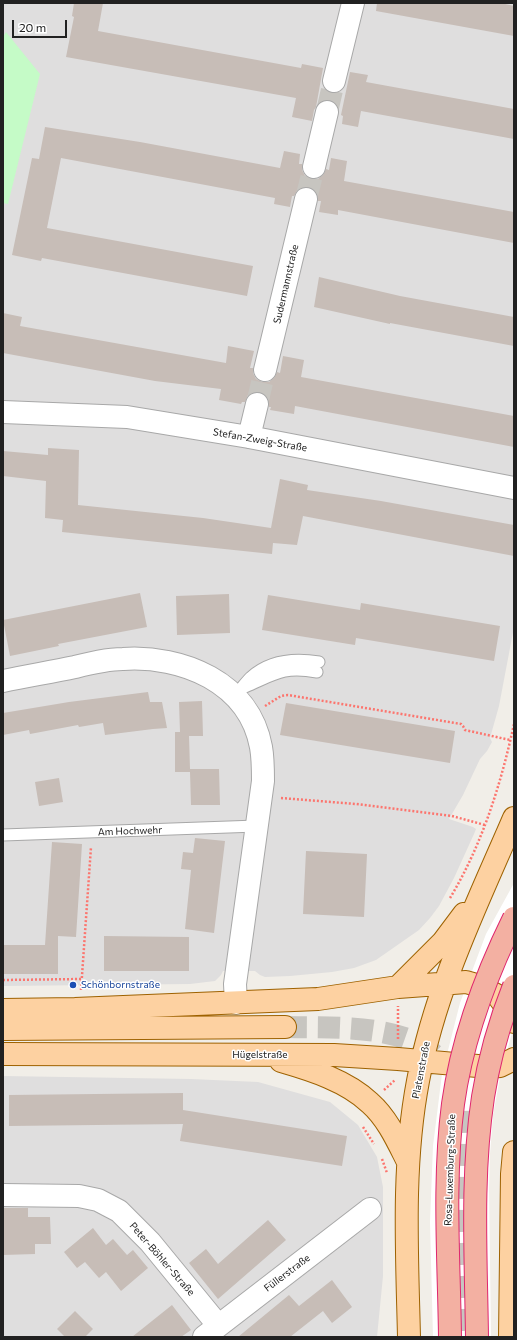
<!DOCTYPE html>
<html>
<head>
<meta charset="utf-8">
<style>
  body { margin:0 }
  #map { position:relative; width:517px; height:1340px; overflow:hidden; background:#f1eee8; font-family:Commissioner,sans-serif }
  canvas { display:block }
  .frame { position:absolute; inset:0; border:4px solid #212121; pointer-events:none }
  .scale { position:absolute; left:12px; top:20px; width:55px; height:18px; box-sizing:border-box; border:2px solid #212121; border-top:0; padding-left:5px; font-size:12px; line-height:14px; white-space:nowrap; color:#212121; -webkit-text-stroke:3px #fff; paint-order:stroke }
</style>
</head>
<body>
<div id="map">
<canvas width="517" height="1340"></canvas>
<div class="frame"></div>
<div class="scale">20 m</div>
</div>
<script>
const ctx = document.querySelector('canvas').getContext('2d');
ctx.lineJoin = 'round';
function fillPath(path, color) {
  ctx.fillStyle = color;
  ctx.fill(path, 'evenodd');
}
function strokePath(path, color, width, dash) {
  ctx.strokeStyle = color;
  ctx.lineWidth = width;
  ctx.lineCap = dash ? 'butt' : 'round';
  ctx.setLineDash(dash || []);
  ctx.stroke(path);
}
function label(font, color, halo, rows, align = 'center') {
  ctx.font = font + ' Commissioner,sans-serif';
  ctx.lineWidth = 3;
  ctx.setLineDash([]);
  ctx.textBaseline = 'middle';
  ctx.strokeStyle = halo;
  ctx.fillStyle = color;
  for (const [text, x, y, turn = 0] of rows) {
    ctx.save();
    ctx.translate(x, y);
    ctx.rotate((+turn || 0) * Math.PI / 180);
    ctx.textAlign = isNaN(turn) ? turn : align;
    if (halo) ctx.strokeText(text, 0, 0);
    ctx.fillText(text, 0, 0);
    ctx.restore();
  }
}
fillPath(new Path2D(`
  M3 3H514V627L499 706 490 738 492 742 487 751 480 759 463 795 449 819 473 827 476 829 474 834 454 878 439 906 430 918 419 930 376 960 354 968 332 972 290 976 265 977 260 975 255 971H223L221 975 215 981 190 984 3 986Z
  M3 1076 191 1079 258 1082 330 1102 358 1125 377 1157 383 1187V1276L377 1337H3Z`), '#dfdede');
fillPath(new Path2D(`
  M6 32 40 74 8 204 3 203V37Z`), '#c5fbc7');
fillPath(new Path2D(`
  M514 883V1026L501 1072 493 1115 490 1154 489 1189 491 1337H433L430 1222 433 1146 442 1074 460 1003 486 934Z`), '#fff');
fillPath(new Path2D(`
  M74 3H103L98 31 301 68 302 64 323 68 316 107 314 110 312 121 292 117 296 98 66 57 74 17 72 16Z
  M377 3H501L514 6V36L376 11Z
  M350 72 368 75 366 82 514 109V139L361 111 358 127 342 124 343 116 341 115Z
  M45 127 140 142 280 168 284 151 300 154 299 164H302V170L305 176 312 179H318L323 175 326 169 329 170 331 158 347 161 344 181 514 212V243L338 210V215L319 212 321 201H318V195L315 190 309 187H302L297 191 294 196H292L290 207 274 204 275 198 61 158 47 228 253 266 247 296 42 258 41 261 12 255 32 158 39 159Z
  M319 277 400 296 514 317V346L390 323V324L314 307Z
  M3 313 22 317 20 326 226 363 228 346 254 351 250 368H253V373L256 379 262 382H269L274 378 277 372 280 373 283 356 304 360 301 377 514 416V447L295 406 294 414 270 410 271 407H269V400L265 395 260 392H254L248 395 245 402H242L241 404 219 400 221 389 155 381 3 353Z
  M48 448 79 450 78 505 203 518 271 528 280 479 308 485 307 490 381 501 514 525V556L303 516 297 545 273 543 272 554 62 532 63 520 45 518 46 481 3 476V451L48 455Z
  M140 593 147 627 58 644 59 646 10 656 3 620Z
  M229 594 230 633 177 635 176 596Z
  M268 595 360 610 361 603 500 626 494 661 356 638 355 645 262 630Z
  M148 692 150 702H162L167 728 153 729 105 735 103 723 79 727 78 725 30 734 29 730 3 735V713L69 702Z
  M202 701 203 736H189L190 769H219L220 805H191L190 772H175V732H180L179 702Z
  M286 703 455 731 450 763 280 735Z
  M59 778 63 802 39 806 35 782Z
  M195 838 225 841 214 933 185 929 191 870 181 869 183 852 193 853Z
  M52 842 82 844 76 937 58 936V974H3V945H45Z
  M306 851 367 854 364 917 303 914Z
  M104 936 189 937V971H104Z
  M183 1093V1110L347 1136 342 1166 180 1141 183 1124 9 1126V1095Z
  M3 1208H28V1217H50L51 1244H35V1254L3 1255Z
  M268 1220 286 1240 218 1299 189 1263 206 1249 218 1264Z
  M93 1228 106 1245 113 1239 127 1255 133 1250 148 1268 121 1291 106 1272 99 1278 85 1262 77 1268 64 1252Z
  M332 1280 352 1307 332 1323 323 1311 290 1337H238L289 1295 299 1306Z
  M172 1305 191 1330 181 1337H132Z
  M75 1311 93 1329 85 1337H65L57 1329Z`), '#c7bdb7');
strokePath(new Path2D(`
  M327 112 334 81
  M306 199 314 167
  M257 404 265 370`), '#c7c5c0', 22, [22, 11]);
strokePath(new Path2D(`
  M285 1027C329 1028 408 1023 438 1059
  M459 1111 460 1142 459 1226 462 1337`), '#c7c5c0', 22, [22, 11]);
const service = new Path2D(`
  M245 687C275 674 283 666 317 672
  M234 696C240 690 245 683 251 677 270 660 295 658 319 662
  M3 835 257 826`);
const minor = new Path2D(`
  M334 81 353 3
  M314 167 327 112
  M265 370 306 199
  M3 412 127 417 249 437 514 488
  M249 437 257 404
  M3 681C27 676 51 672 75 667 91 663 107 659 123 659 182 655 249 682 261 747 263 758 263 770 263 781L235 984 236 1003
  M3 1195 79 1196 98 1200 119 1211 150 1242 218 1325
  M204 1337 370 1209`);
const primary = new Path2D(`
  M398 987 443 942 464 914
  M3 1010 75 1009 318 999 398 987 466 982 480 986 498 996 509 1011 514 1022
  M3 1029 285 1027
  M3 1054 334 1055 398 1059 489 1067 500 1066 514 1059
  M281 1061C312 1070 347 1081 370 1103 387 1118 397 1140 407 1160
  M409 1337C407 1252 402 1165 418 1081 435 989 477 904 514 818
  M510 1337 512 1174 514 1152`);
strokePath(service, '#a8a8a8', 13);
strokePath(minor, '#a8a8a8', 24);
strokePath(primary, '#9e6200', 24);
strokePath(new Path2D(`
  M265 706 281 696 288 695 461 724 463 726 465 730 510 740
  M281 798 356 804 452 816 485 825
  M450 898C482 845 501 784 514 724
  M3 980 82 979
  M81 990 91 847
  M398 1039V1006
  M384 1090 395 1080
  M363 1127 374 1144
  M382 1159 387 1173`), '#fc756e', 2.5, [2, 2]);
strokePath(service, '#fff', 11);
strokePath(minor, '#fff', 22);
strokePath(primary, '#fdd1a1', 22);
const trunkBridge = new Path2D(`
  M450 1337C449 1260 443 1181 453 1104 462 1039 485 977 514 918
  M477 1337C476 1257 471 1176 483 1097 489 1059 500 1021 514 986`);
strokePath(trunkBridge, '#df266e', 24, []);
strokePath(trunkBridge, '#f3b0a2', 22);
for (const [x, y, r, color] of [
  [73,985,4,"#1a4fb4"]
]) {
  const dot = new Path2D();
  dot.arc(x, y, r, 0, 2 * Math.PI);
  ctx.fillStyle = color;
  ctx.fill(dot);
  strokePath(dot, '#fff', 1.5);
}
label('10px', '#212121', '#fff', [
  ["Sudermannstraße",286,284,-77],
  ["Stefan-Zweig-Straße",260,440,10],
  ["Am Hochwehr",130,831,-2],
  ["Hügelstraße",260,1055],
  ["Platenstraße",421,1070,-79],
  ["Rosa-Luxemburg-Straße",450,1170,-88],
  ["Peter-Böhler-Straße",162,1259,49],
  ["Füllerstraße",287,1273,-37]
]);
label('10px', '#164399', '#fff', [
  ["Schönbornstraße",81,985]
], 'left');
</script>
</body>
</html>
